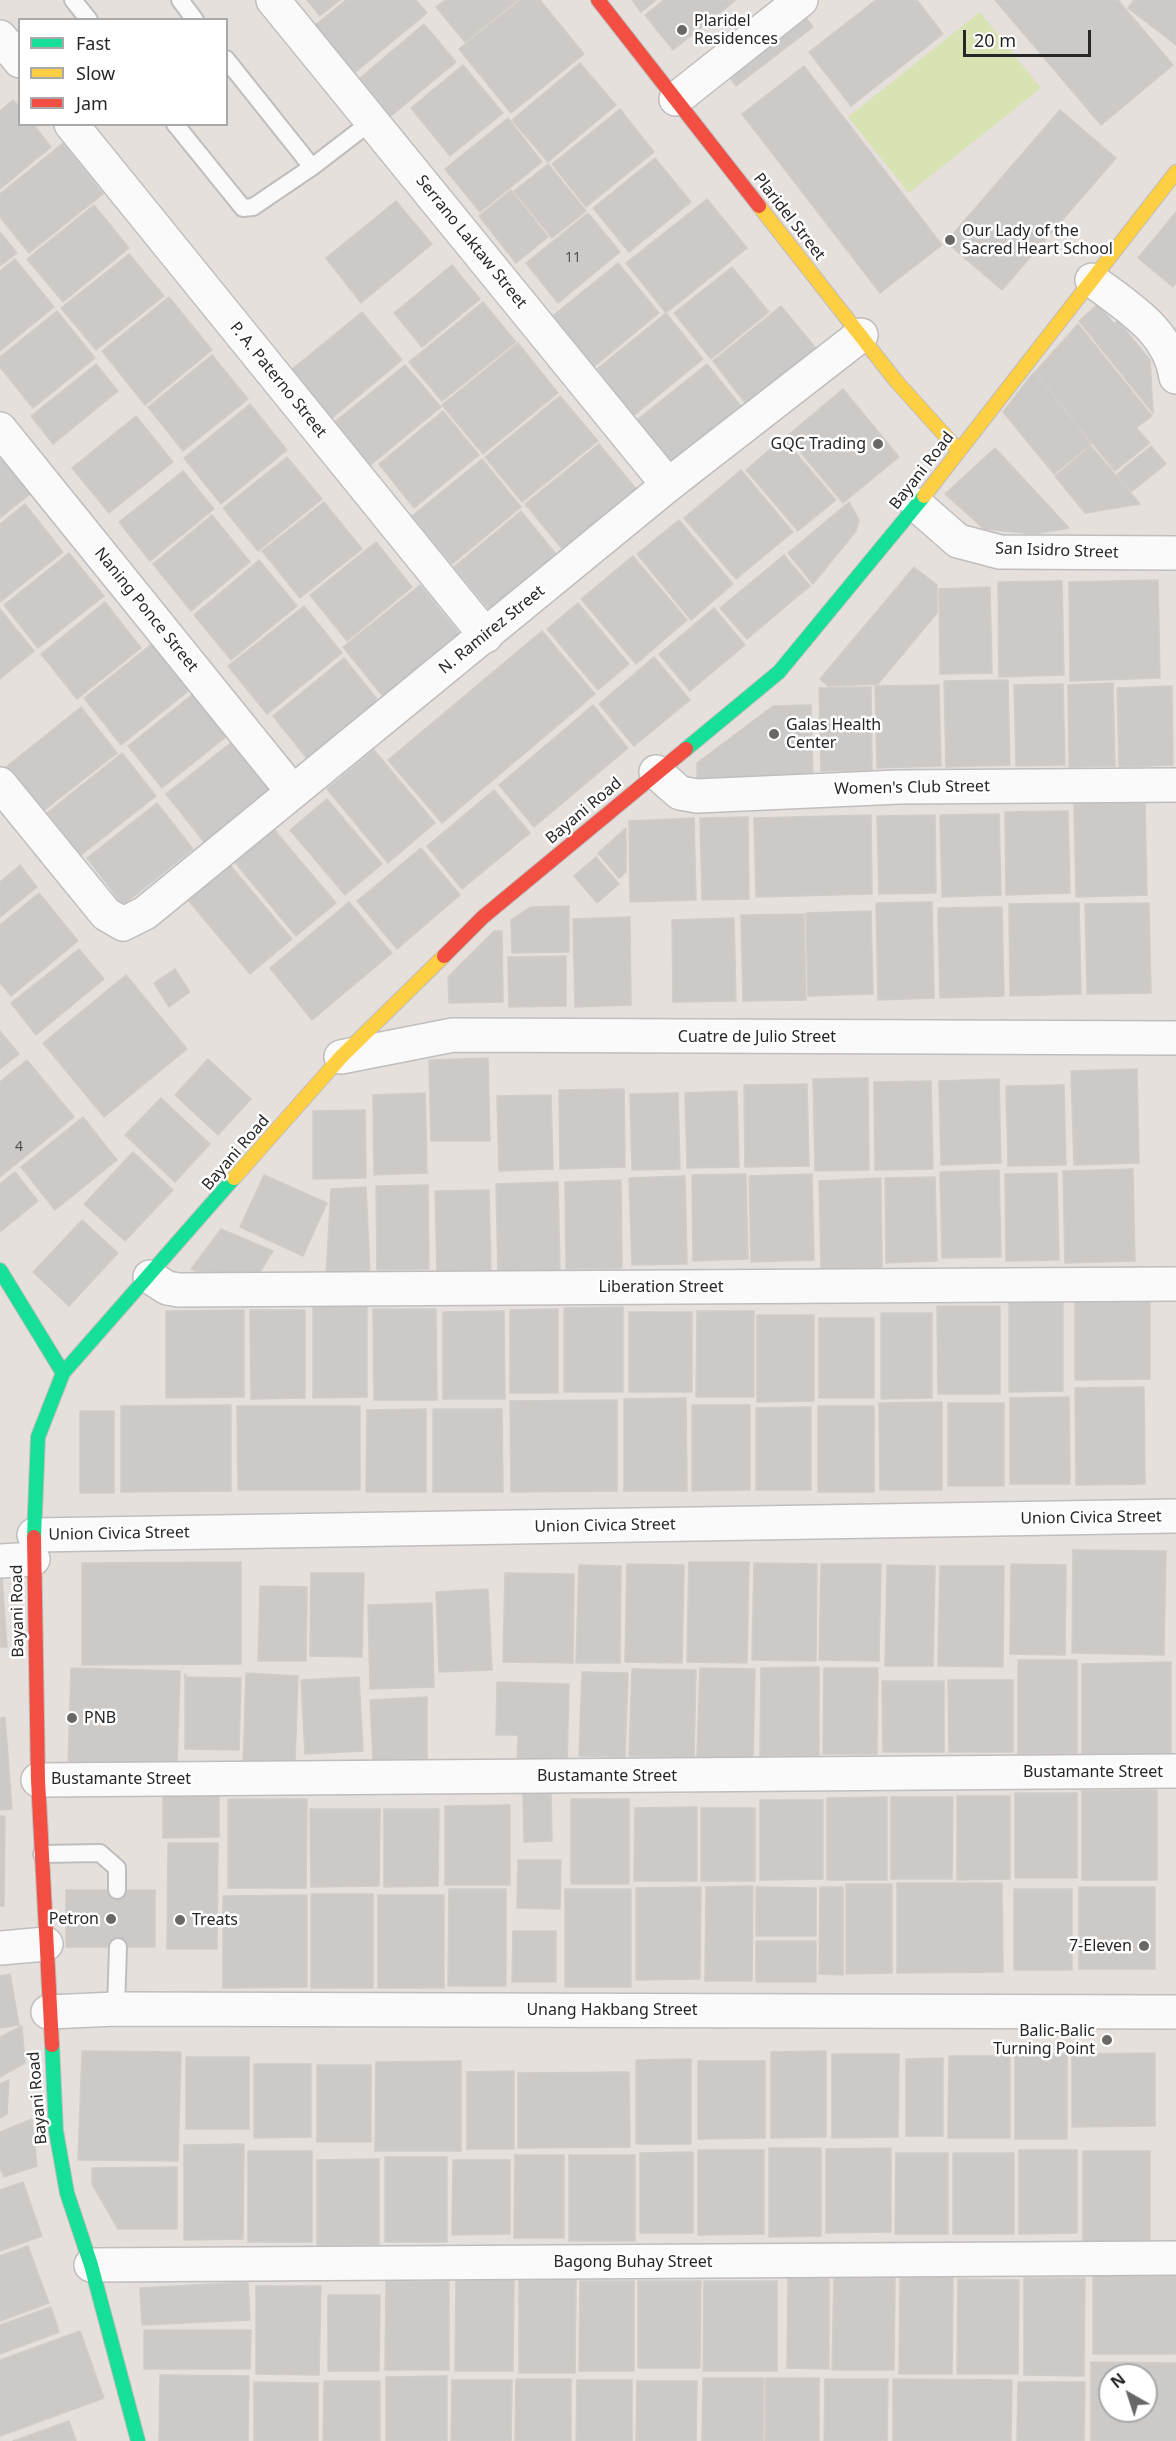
<!DOCTYPE html>
<html>
<head>
<meta charset="utf-8">
<style>
  body { margin:0 }
  #map { position:relative; width:1176px; height:2441px; overflow:hidden; background:#e5e0dc; font-family:"Noto Sans",sans-serif }
  canvas { display:block }
  .legend { position:absolute; left:18px; top:18px; width:210px; height:108px; box-sizing:border-box; background:#fff; border:2px solid #a9a9a9; margin:0; padding:8px 10px; list-style:none; font-size:18px; color:#272727 }
  .legend li { display:flex; align-items:center; gap:12px; height:30px }
  .legend b { width:30px; border:2px solid #a9a9a9 }
  .north { position:absolute; left:1098px; top:2363px; width:60px; height:60px; box-sizing:border-box; background:#fff; border:2px solid #a9a9a9; border-radius:50%; rotate:321deg; font-size:16px; font-weight:700; line-height:24px; text-align:center; color:#272727 }
  .north::after { content:''; display:block; margin:auto; width:21px; height:27px; background:#6a6866; clip-path:polygon(50% 0,100% 100%,50% 72%,0 100%) }
  .scale { position:absolute; left:963px; top:30px; width:128px; height:27px; box-sizing:border-box; border:3px solid #272727; border-top:0; padding-left:8px; font-size:18px; line-height:21px; white-space:nowrap; color:#272727; -webkit-text-stroke:4px #fff; paint-order:stroke }
</style>
</head>
<body>
<div id="map">
<canvas width="1176" height="2441"></canvas>
<ul class="legend">
<li><b style="height:8px;background:#16e098"></b>Fast</li>
<li><b style="height:8px;background:#ffcf43"></b>Slow</li>
<li><b style="height:8px;background:#f24e42"></b>Jam</li>
</ul>
<div class="north">N</div>
<div class="scale">20 m</div>
</div>
<script>
const ctx = document.querySelector('canvas').getContext('2d');
ctx.lineJoin = 'round';
function fillPath(path, color) {
  ctx.fillStyle = color;
  ctx.fill(path, 'evenodd');
}
function strokePath(path, color, width, dash) {
  ctx.strokeStyle = color;
  ctx.lineWidth = width;
  ctx.lineCap = dash ? 'butt' : 'round';
  ctx.setLineDash(dash || []);
  ctx.stroke(path);
}
function label(font, color, halo, rows, align = 'center') {
  ctx.font = font + ' "Noto Sans",sans-serif';
  ctx.lineWidth = 5;
  ctx.setLineDash([]);
  ctx.textBaseline = 'middle';
  ctx.strokeStyle = halo;
  ctx.fillStyle = color;
  for (const [text, x, y, turn = 0] of rows) {
    ctx.save();
    ctx.translate(x, y);
    ctx.rotate((+turn || 0) * Math.PI / 180);
    ctx.textAlign = isNaN(turn) ? turn : align;
    if (halo) ctx.strokeText(text, 0, 0);
    ctx.fillText(text, 0, 0);
    ctx.restore();
  }
}
fillPath(new Path2D(`
  M980 12 1041 88 909 193 848 117Z`), '#d7e3b3');
const building = new Path2D(`
  M307 0H340L320 16Z
  M346 0H416L427 13 352 75 313 27Z
  M445 0H517L465 42 436 7Z
  M520 0H540L584 54 511 113 459 49Z
  M632 0H656L641 12Z
  M664 0H736L673 50 645 15Z
  M876 0H917L943 34 851 106 809 52Z
  M995 0H1118L1173 65 1101 125Z
  M1134 0H1176V45L1128 8Z
  M797 6 813 27 736 86 720 64Z
  M424 24 456 62 391 116 360 78Z
  M580 63 616 105 548 162 512 120Z
  M463 65 503 113 450 156 411 108Z
  M804 66 942 245 880 293 742 114Z
  M13 100 20 108V124H33L51 147 0 189V111Z
  M620 109 654 152 586 207 552 164Z
  M1060 110 1116 158 1002 290 946 242Z
  M508 118 542 162 480 212 445 169Z
  M63 143 103 194 29 253 0 217V194Z
  M655 158 691 202 629 252 593 208Z
  M548 164 586 211 552 238 514 191Z
  M511 190 548 237 516 263 479 216Z
  M707 199 747 248 666 313 626 263Z
  M396 201 432 244 361 303 326 258Z
  M94 205 129 248 63 302 27 259Z
  M1176 212V283L1173 287 1138 258Z
  M588 213 620 252 558 303 526 263Z
  M0 232 17 253 0 266Z
  M129 254 164 296 96 350 61 308Z
  M15 259 54 307 0 351V271Z
  M618 263 659 313 591 369 550 318Z
  M452 265 480 299 422 347 394 313Z
  M732 267 769 312 711 359 674 313Z
  M169 297 212 350 145 405 102 351Z
  M483 302 516 342 442 401 409 362Z
  M1098 304 1114 324 1118 321 1150 360 1153 413 1079 321Z
  M781 306 819 352 749 408 713 361Z
  M57 311 95 358 33 408 0 367V357Z
  M362 312 402 360 331 419 291 370Z
  M666 313 703 359 633 416 597 369Z
  M1078 324 1152 416 1136 428 1150 443 1115 471 1035 372Z
  M518 343 558 393 483 454 442 405Z
  M212 355 248 399 183 451 148 407Z
  M96 364 118 391 53 444 31 416Z
  M707 364 744 410 674 466 637 420Z
  M405 365 441 407 367 468 332 424Z
  M1034 372 1091 444 1054 474 1003 412Z
  M843 389 899 457 843 503 787 436Z
  M560 396 598 441 522 502 485 457Z
  M250 404 287 450 221 504 184 458Z
  M443 411 479 455 414 508 379 464Z
  M136 416 173 462 109 513 72 468Z
  M783 438 836 500 798 531 746 470Z
  M599 444 642 496 568 556 525 504Z
  M1091 446 1140 504 1085 513 1055 476Z
  M1151 446 1166 464 1131 492 1117 474Z
  M995 448 1035 491 1069 528 1035 534 984 529 945 494Z
  M0 456 30 494 0 518Z
  M287 457 322 499 258 551 223 508Z
  M482 459 521 507 452 564 412 516Z
  M741 470 793 532 736 579 684 518Z
  M183 471 214 509 150 561 119 522Z
  M324 502 362 549 300 598 262 551Z
  M849 502 859 520 856 531 813 584 788 553Z
  M25 504 63 552 0 602V524Z
  M521 511 559 558 492 613 454 567Z
  M212 515 250 562 191 611 153 564Z
  M679 520 733 584 691 620 637 554Z
  M376 542 412 587 347 641 310 595Z
  M69 553 104 596 38 648 4 605Z
  M784 555 810 586 747 639 720 608Z
  M633 556 687 620 636 664 581 599Z
  M259 560 297 606 231 660 194 615Z
  M914 567 937 585V613L878 684 828 686 820 679Z
  M1158 580 1160 678 1070 681 1069 582Z
  M1062 581 1064 675 999 677 998 582Z
  M420 585 463 638 386 700 343 647Z
  M990 587 992 673 940 674 939 589Z
  M105 602 141 648 77 699 41 654Z
  M578 603 629 664 598 690 547 629Z
  M304 606 342 653 267 714 228 666Z
  M714 608 745 645 690 691 659 654Z
  M0 609 34 651 0 679Z
  M542 631 595 694 442 823 388 760Z
  M153 643 191 689 121 745 84 698Z
  M654 657 690 700 634 746 599 704Z
  M344 658 380 703 309 761 273 716Z
  M1008 680 1010 765 946 767 944 681Z
  M1113 683 1115 766 1069 767 1068 685Z
  M1063 684 1065 765 1016 766 1014 685Z
  M939 685 941 766 877 768 875 686Z
  M1172 686 1173 765 1119 767 1117 688Z
  M871 687 872 770 821 771 819 688Z
  M193 694 227 736 162 788 128 746Z
  M593 705 628 748 534 827 499 785Z
  M811 705 813 780 697 782V763L773 706Z
  M81 707 117 753 42 812 6 767Z
  M233 741 271 789 204 842 166 794Z
  M374 750 435 823 388 863 327 789Z
  M122 753 156 796 81 855 47 813Z
  M494 790 530 833 462 889 427 846Z
  M327 799 382 864 345 895 290 830Z
  M1145 802 1147 895 1076 897 1074 804Z
  M157 803 193 849 123 905 87 858Z
  M1068 811 1070 893 1006 895 1005 812Z
  M999 814 1001 895 942 897 940 815Z
  M871 815 872 894 756 897 754 818Z
  M935 815 936 893 879 894 877 816Z
  M748 817 749 899 702 900 700 818Z
  M694 818 696 900 630 902 629 821Z
  M272 827 336 903 296 936 233 860Z
  M626 828V872L619 878 598 853Z
  M421 848 460 895 397 949 357 901Z
  M596 857 619 884 597 903 574 876Z
  M20 865 37 887 0 917V882Z
  M230 865 292 939 250 974 188 900Z
  M39 893 78 941 11 996 0 983V925Z
  M349 902 392 953 312 1020 270 968Z
  M932 902 934 998 878 1000 876 903Z
  M1079 903 1081 994 1010 996 1009 904Z
  M1149 903 1151 993 1087 994 1085 904Z
  M569 906V952L512 953 511 920 531 907Z
  M1002 907 1004 996 940 998 938 908Z
  M871 911 873 994 808 996 806 913Z
  M804 914 806 1000 743 1001 741 915Z
  M630 917 631 1005 575 1007 573 919Z
  M734 918 736 1001 673 1002 672 920Z
  M494 931H502L503 1002 449 1003 448 977Z
  M79 949 104 979 36 1035 11 1003Z
  M566 956V1006L509 1007 508 957Z
  M175 969 190 992 169 1007 154 983Z
  M126 975 187 1049 104 1117 43 1043Z
  M0 1031 19 1054 0 1069Z
  M488 1058 490 1141H431L429 1060Z
  M208 1059 251 1099 218 1135 175 1095Z
  M27 1060 74 1117 0 1177V1082Z
  M1137 1069 1139 1163 1074 1165 1071 1071Z
  M868 1078 869 1170 815 1171 813 1079Z
  M999 1079 1001 1163 941 1165 939 1081Z
  M931 1081 933 1169 875 1170 874 1082Z
  M807 1084 809 1166 745 1167 744 1085Z
  M1064 1085 1066 1165 1008 1166 1006 1086Z
  M624 1089 625 1167 560 1169 559 1090Z
  M737 1091 739 1167 687 1168 685 1093Z
  M425 1093 427 1173 374 1175 373 1095Z
  M678 1093 680 1169 632 1170 630 1094Z
  M551 1095 553 1169 499 1171 497 1096Z
  M161 1098 210 1144 175 1182 125 1135Z
  M365 1110 366 1178 313 1179V1111Z
  M83 1117 117 1160 55 1210 21 1167Z
  M133 1152 173 1190 125 1241 84 1204Z
  M1133 1169 1135 1261 1065 1263 1063 1171Z
  M999 1170 1001 1257 942 1258 940 1172Z
  M15 1172 38 1201 0 1232V1184Z
  M1057 1173 1059 1260 1006 1261 1005 1174Z
  M746 1174 748 1259 693 1261 692 1175Z
  M812 1174 814 1260 751 1262 749 1176Z
  M264 1175 327 1203 303 1256 240 1227Z
  M685 1176 687 1264 632 1265 629 1178Z
  M935 1177 937 1261 886 1263 885 1178Z
  M881 1178 882 1267 821 1270 819 1181Z
  M621 1180 622 1268 566 1269 565 1182Z
  M558 1182 560 1272 498 1273 496 1184Z
  M428 1185 429 1269 377 1270 376 1186Z
  M366 1187 370 1274 326 1275 331 1189Z
  M489 1190 491 1270 437 1272 435 1191Z
  M82 1220 118 1253 69 1306 33 1272Z
  M221 1229 273 1251 257 1277 209 1276 191 1269Z
  M1150 1296V1379L1075 1380V1297Z
  M1009 1300H1063V1391L1009 1392Z
  M313 1304H367V1397L313 1398Z
  M937 1306H1000V1394H938Z
  M623 1307V1392H564V1308Z
  M373 1309H436L437 1400H374Z
  M558 1309V1393H510V1310Z
  M244 1310V1397L166 1398V1311Z
  M250 1310H305V1398L251 1399Z
  M504 1311 505 1399H443V1312Z
  M697 1311H754V1397H696Z
  M629 1312H692V1392H629Z
  M881 1313H932V1398L881 1399Z
  M757 1315H814V1401L757 1402Z
  M819 1318H874V1398H819Z
  M1144 1387 1145 1484 1076 1485 1075 1388Z
  M1069 1397 1070 1484H1010V1398Z
  M686 1398 687 1491H624V1399Z
  M617 1400V1491L511 1492 510 1401Z
  M942 1402V1490H880L879 1403Z
  M948 1403H1004V1486H948Z
  M231 1405V1491L121 1492V1406Z
  M692 1405H750V1490L692 1491Z
  M237 1406H360V1490H238Z
  M818 1406H874V1492H818Z
  M811 1407V1490H756V1408Z
  M426 1409V1492H366L367 1410Z
  M433 1409H502L503 1492H433Z
  M80 1411H114V1493H80Z
  M1073 1550 1166 1551 1164 1655 1072 1653Z
  M241 1562V1664L82 1665V1563Z
  M689 1562H749L747 1663 687 1662Z
  M754 1563 817 1564 816 1661 752 1660Z
  M627 1564 684 1565 682 1663 625 1662Z
  M821 1564H881L879 1661 819 1660Z
  M1011 1564 1066 1565 1065 1655 1010 1654Z
  M579 1565 621 1566 620 1663H576Z
  M887 1565 935 1566 933 1666H885Z
  M940 1566H1004L1003 1667 938 1666Z
  M311 1573H364L362 1657 310 1656Z
  M505 1573 574 1574 573 1663 503 1662Z
  M2 1577 7 1647H0V1578Z
  M260 1586 307 1587 306 1661H258Z
  M488 1589 492 1670 439 1672 436 1592Z
  M432 1603 434 1687 370 1689 368 1605Z
  M1018 1660H1077V1753L1018 1754Z
  M1171 1662V1754H1082V1664Z
  M819 1667V1755L760 1756 761 1668Z
  M71 1668 180 1671 177 1767 68 1765Z
  M700 1668 755 1669 753 1758 697 1757Z
  M824 1668H878L877 1754H823Z
  M632 1669 696 1670 694 1757 629 1756Z
  M582 1672 628 1673 625 1757 579 1756Z
  M246 1673 298 1676 295 1764 243 1763Z
  M185 1674 187 1677 241 1678 239 1750 185 1749Z
  M359 1677 363 1751 305 1754 301 1680Z
  M948 1680H1013V1752H949Z
  M882 1681H944V1752H883Z
  M497 1682 569 1684 567 1768 517 1767 518 1735H496Z
  M427 1697V1775L374 1777 370 1700Z
  M5 1717 12 1809 0 1810V1718Z
  M1157 1790V1880H1082V1791Z
  M523 1793H551L552 1841 524 1842Z
  M1015 1793H1077V1878H1015Z
  M163 1794H219V1837L163 1838Z
  M957 1796H1010V1879L957 1880Z
  M887 1797V1880H827V1798Z
  M891 1797H953L952 1879H891Z
  M228 1799H307L306 1888H228Z
  M571 1799H629V1884H571Z
  M760 1800H823V1879L760 1880Z
  M510 1805V1885H445V1806Z
  M697 1807V1881H634L635 1808Z
  M701 1808H755V1881H701Z
  M310 1809H380L379 1886 311 1887Z
  M384 1809H439L438 1886 384 1887Z
  M0 1816H5L4 1906H0Z
  M168 1843H218L217 1949H167Z
  M518 1860H561L560 1909 517 1908Z
  M897 1883H1002L1003 1972 897 1973Z
  M846 1884H892V1973L846 1974Z
  M753 1886 752 1981H705L706 1887Z
  M701 1887 700 1979 636 1980V1888Z
  M756 1887 816 1888V1936H756Z
  M820 1887H843V1975L819 1974Z
  M1079 1887H1155V1969H1079Z
  M449 1889H506V1986H448Z
  M565 1889H631V1987H565Z
  M1014 1889H1072V1970H1014Z
  M66 1890H155V1947H66Z
  M311 1894H373V1988H311Z
  M307 1895V1987L223 1988V1896Z
  M378 1895H444V1988H378Z
  M513 1931H556V1982H512Z
  M756 1941H816V1982H756Z
  M10 1974 19 2025 0 2028V1976Z
  M22 2026 25 2063 0 2077V2037Z
  M82 2051 181 2052 178 2161 78 2160Z
  M826 2051V2137L771 2138V2052Z
  M1155 2053V2126L1072 2127V2054Z
  M832 2054H899L898 2137 832 2138Z
  M1015 2054H1067V2139H1015Z
  M949 2056H1010V2138H948Z
  M186 2057H249V2129H186Z
  M943 2058V2136H906V2059Z
  M691 2059V2144H636V2060Z
  M461 2061V2151H375L376 2062Z
  M698 2061H765V2138L698 2139Z
  M254 2064H311V2137L254 2138Z
  M317 2065H371V2142H317Z
  M514 2071V2149H467V2072Z
  M629 2072 630 2147 518 2148V2073Z
  M9 2080 7 2114 0 2118V2084Z
  M32 2119 37 2166 4 2177 0 2168V2132Z
  M244 2144 243 2239 184 2240V2145Z
  M769 2148H821V2236L769 2237Z
  M891 2148V2232L826 2233V2149Z
  M698 2150H764V2234L698 2235Z
  M1019 2150H1077V2233L1019 2234Z
  M248 2151H312V2242H248Z
  M1083 2151H1150V2246L1083 2247Z
  M693 2152V2233H640V2153Z
  M896 2153H948V2234H895Z
  M953 2153H1014V2234H953Z
  M515 2155H564V2238H514Z
  M569 2155H635V2241H569Z
  M385 2157H447V2242H385Z
  M379 2159V2245H317V2160Z
  M453 2160H510V2234L452 2235Z
  M177 2167V2229H118L92 2184V2168Z
  M23 2182 42 2236 0 2251V2190Z
  M28 2246 49 2303 0 2321V2256Z
  M1093 2271H1176V2354H1093Z
  M788 2275H829V2369L787 2368Z
  M834 2275 895 2276 894 2370H832Z
  M900 2277H953L952 2374H899Z
  M456 2278 514 2279 513 2371H455Z
  M1024 2278H1085L1084 2376 1024 2375Z
  M576 2279 575 2373H519V2280Z
  M958 2279 1019 2280 1018 2374H957Z
  M386 2281H449V2370H385Z
  M580 2281H634V2371H579Z
  M638 2281H701L700 2368H638Z
  M704 2281H777V2371H703Z
  M248 2282 250 2320 142 2325 140 2288Z
  M256 2286H321L319 2375 256 2374Z
  M328 2295H380L379 2371H328Z
  M51 2307 59 2332 0 2354V2325Z
  M144 2330H251L250 2369H144Z
  M80 2331 104 2398 0 2436V2360Z
  M1091 2362 1176 2363V2441H1091ZM1110 2375H1146V2411H1110Z
  M160 2375 249 2376 248 2441H159Z
  M447 2376V2441H386V2377Z
  M703 2378H764L763 2441H702Z
  M766 2378H819V2441H765Z
  M516 2379H571V2441H515Z
  M825 2379H888L887 2441H824Z
  M893 2379 1012 2380 1011 2441H893Z
  M452 2380H512L511 2441H451Z
  M577 2380H632V2441H576Z
  M324 2381H380V2441H323Z
  M637 2381H697L696 2441H636Z
  M254 2382 318 2383V2441H254Z
  M1018 2382H1085L1084 2441H1017Z
  M69 2421 76 2441H13Z`);
fillPath(building, '#ccc9c6');
strokePath(building, '#d0ccc9', 1.5);
const lane = new Path2D(`
  M73 0 89 20
  M180 0 195 20
  M226 59 312 167
  M175 124 243 208 253 207 312 167 372 121
  M42 1854 100 1853 117 1868V1890
  M116 2009 118 1947`);
const street = new Path2D(`
  M273 0 668 485
  M0 37 20 61
  M676 99 801 0
  M71 124 486 636
  M1092 280C1127 307 1169 330 1176 377
  M0 429 293 792
  M917 505 958 541 1000 552 1176 553
  M656 772 680 793 697 796 899 787 1176 785
  M0 784 106 914 123 924 145 913 668 485 861 335
  M341 1057 453 1035 1176 1038
  M150 1277 167 1288 179 1290 1176 1284
  M34 1535 1176 1516
  M0 1561 33 1559
  M38 1780 1176 1771
  M0 1948 46 1944
  M48 2012 116 2009 1176 2012
  M91 2265 1176 2258`);
const fast = new Path2D(`
  M686 749 779 672 924 496
  M0 1270 63 1373
  M34 1537 38 1437 63 1373 234 1178
  M52 2045 56 2131 67 2193 91 2265 138 2441`);
const slow = new Path2D(`
  M759 206 896 381 959 451
  M924 496 1176 172
  M234 1178 341 1057 444 956`);
const jam = new Path2D(`
  M598 0 759 206
  M444 956 483 917 686 749
  M34 1537 38 1780 52 2045`);
strokePath(lane, '#bfbdbe', 20);
strokePath(street, '#bfbdbe', 36);
strokePath(fast, '#bfbdbe', 16);
strokePath(slow, '#bfbdbe', 16);
strokePath(jam, '#bfbdbe', 16);
strokePath(lane, '#fbfafa', 16);
strokePath(street, '#fbfafa', 33);
strokePath(fast, '#16e098', 14);
strokePath(slow, '#ffcf43', 14);
strokePath(jam, '#f24e42', 14);
for (const [x, y, r, color] of [
  [682,30,6,"#6a6866"],
  [950,240,6,"#6a6866"],
  [878,444,6,"#6a6866"],
  [774,734,6,"#6a6866"],
  [72,1718,6,"#6a6866"],
  [111,1919,6,"#6a6866"],
  [180,1920,6,"#6a6866"],
  [1144,1946,6,"#6a6866"],
  [1107,2040,6,"#6a6866"]
]) {
  const dot = new Path2D();
  dot.arc(x, y, r, 0, 2 * Math.PI);
  ctx.fillStyle = color;
  ctx.fill(dot);
  strokePath(dot, '#fff', 2);
}
label('14px', '#515050', null, [
  ["11",573,258],
  ["4",19,1147]
]);
label('16px', '#272727', '#fff', [
  ["Plaridel",694,21],
  ["Residences",694,39],
  ["Our Lady of the",962,231],
  ["Sacred Heart School",962,249],
  ["GQC Trading",866,444,"right"],
  ["Galas Health",786,725],
  ["Center",786,743],
  ["PNB",84,1718],
  ["Petron",99,1919,"right"],
  ["Treats",192,1920],
  ["7-Eleven",1132,1946,"right"],
  ["Balic-Balic",1095,2031,"right"],
  ["Turning Point",1095,2049,"right"]
], 'left');
label('16px', '#272727', '#fff', [
  ["Plaridel Street",789,217,52],
  ["Serrano Laktaw Street",471,242,51],
  ["P. A. Paterno Street",278,380,51],
  ["Bayani Road",922,471,-52],
  ["San Isidro Street",1057,551,2],
  ["Naning Ponce Street",146,610,51],
  ["N. Ramirez Street",492,630,-39],
  ["Women's Club Street",912,788,-1],
  ["Bayani Road",584,811,-40],
  ["Cuatre de Julio Street",757,1037],
  ["Bayani Road",236,1153,-49],
  ["Liberation Street",661,1287],
  ["Union Civica Street",1091,1518,-1],
  ["Union Civica Street",605,1526,-1],
  ["Union Civica Street",119,1534,-1],
  ["Bayani Road",18,1611,-91],
  ["Bustamante Street",1093,1772],
  ["Bustamante Street",607,1776],
  ["Bustamante Street",121,1779],
  ["Unang Hakbang Street",612,2010],
  ["Bayani Road",38,2098,-95],
  ["Bagong Buhay Street",633,2262]
]);
</script>
</body>
</html>
